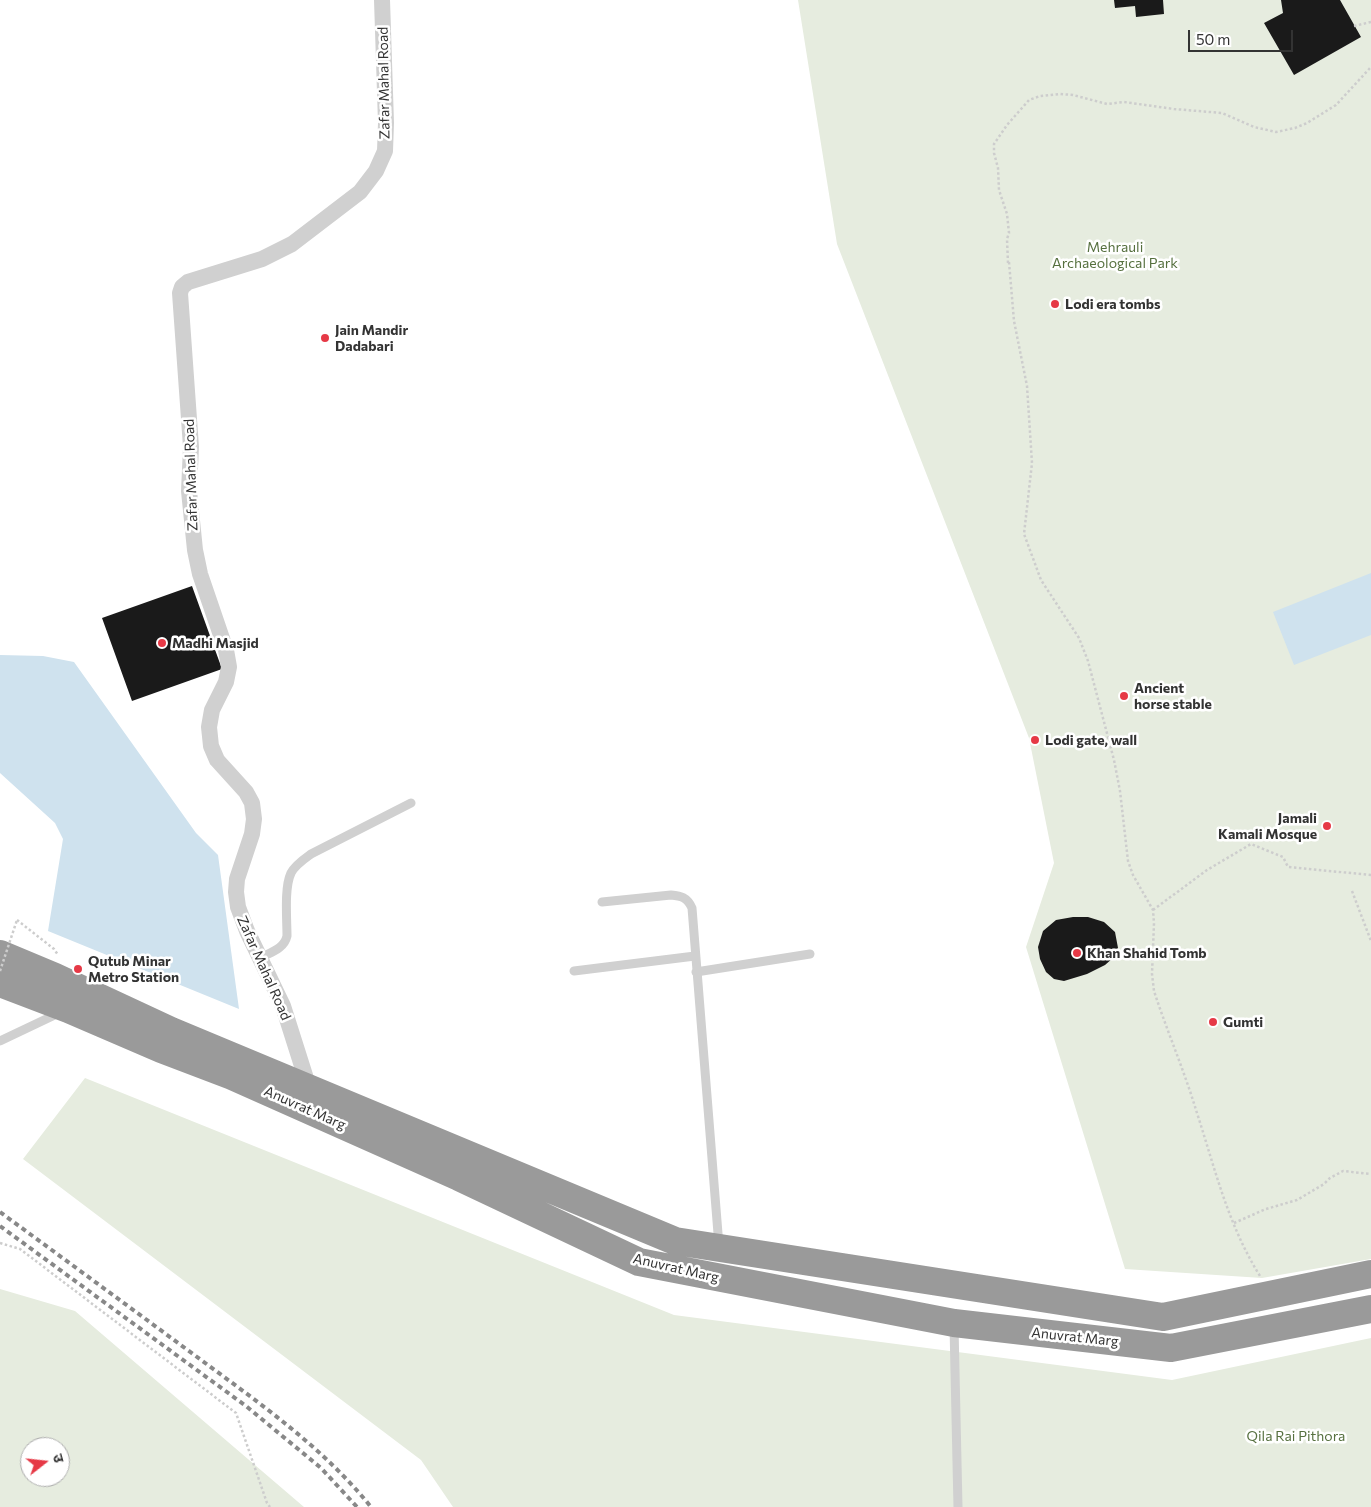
<!DOCTYPE html>
<html>
<head>
<meta charset="utf-8">
<style>
  body { margin:0 }
  #map { position:relative; width:1371px; height:1507px; overflow:hidden; background:#fff; font-family:Commissioner,"Noto Sans Devanagari",sans-serif }
  canvas { display:block }
  .north { position:absolute; left:20px; top:1437px; width:50px; height:50px; box-sizing:border-box; background:#fff; border:1px solid #adadad; border-radius:50%; rotate:74deg; font-size:14px; font-weight:700; line-height:20px; text-align:center; color:#333 }
  .north::after { content:''; display:block; margin:auto; width:18px; height:22px; background:#e63946; clip-path:polygon(50% 0,100% 100%,50% 72%,0 100%) }
  .scale { position:absolute; left:1188px; top:30px; width:105px; height:22px; box-sizing:border-box; border:2px solid #333; border-top:0; padding-left:6px; font-size:15px; line-height:18px; white-space:nowrap; color:#333; -webkit-text-stroke:4px #fff; paint-order:stroke }
</style>
</head>
<body>
<div id="map">
<canvas width="1371" height="1507"></canvas>
<div class="north">उ</div>
<div class="scale">50 m</div>
</div>
<script>
const ctx = document.querySelector('canvas').getContext('2d');
ctx.lineJoin = 'round';
function fillPath(path, color) {
  ctx.fillStyle = color;
  ctx.fill(path, 'evenodd');
}
function strokePath(path, color, width, dash) {
  ctx.strokeStyle = color;
  ctx.lineWidth = width;
  ctx.lineCap = dash ? 'butt' : 'round';
  ctx.setLineDash(dash || []);
  ctx.stroke(path);
}
function label(font, color, halo, rows, align = 'center') {
  ctx.font = font + ' Commissioner,sans-serif';
  ctx.lineWidth = 5;
  ctx.setLineDash([]);
  ctx.textBaseline = 'middle';
  ctx.strokeStyle = halo;
  ctx.fillStyle = color;
  for (const [text, x, y, turn = 0] of rows) {
    ctx.save();
    ctx.translate(x, y);
    ctx.rotate((+turn || 0) * Math.PI / 180);
    ctx.textAlign = isNaN(turn) ? turn : align;
    if (halo) ctx.strokeText(text, 0, 0);
    ctx.fillText(text, 0, 0);
    ctx.restore();
  }
}
fillPath(new Path2D(`
  M798 0H1371V1259L1262 1278 1125 1269 1026 947 1054 863 1029 738 837 244Z
  M85 1078 674 1315 1172 1380 1371 1338V1507H453L421 1460 23 1159Z
  M0 1289 75 1311 304 1507H0ZM30 1447H60V1477H30Z`), '#e6ecdf');
fillPath(new Path2D(`
  M1371 573V635L1294 665 1273 612Z
  M0 655 43 656 74 662 196 833 218 855 239 1009 48 931 63 839 55 823 0 773Z`), '#cfe2ee');
fillPath(new Path2D(`
  M1114 0H1163L1164 14 1136 17 1135 6 1115 8Z
  M1281 0H1340L1361 37 1294 75 1264 23 1283 13Z
  M192 586 222 669 132 701 102 618Z
  M1073 917H1088L1104 922 1115 932 1118 948 1113 958 1105 965 1087 974 1064 981 1054 979 1046 972 1040 959 1038 947 1043 931 1056 920Z`), '#1a1a1a');
strokePath(new Path2D(`
  M1354 26 1371 22
  M1009 262 1014 321 1027 386 1032 463 1024 534 1041 580 1079 638 1088 661 1114 760 1120 791 1128 861 1133 875 1153 910 1154 923 1152 974 1154 991C1167 1031 1184 1070 1196 1110 1215 1168 1227 1223 1260 1276
  M1008 263 1007 239 1009 233 1007 214 999 190 998 168 994 153V144L1007 125 1029 100 1040 96 1060 94 1073 95 1107 104 1124 102 1174 109 1222 113 1254 127 1276 132 1295 128 1307 123 1336 105 1371 67
  M1352 891 1371 941
  M1153 910 1207 870 1251 844 1283 857 1288 867 1371 875
  M17 920 54 949 58 955
  M1234 1223 1266 1209 1297 1200 1324 1184 1330 1178 1343 1171 1371 1174
  M0 1243 20 1249 236 1413 267 1503 270 1507`), '#cdcdcd', 2.5, [2.5, 2.5]);
strokePath(new Path2D(`
  M602 902 671 895C681 896 687 897 692 908L719 1246
  M260 958C271 952 284 949 287 936 287 919 284 888 291 873 295 865 304 859 311 854L411 803
  M574 971 695 956
  M696 972 810 954
  M0 1041 61 1012
  M954 1326 958 1507`), '#d0d0d0', 9);
strokePath(new Path2D(`
  M309 1088 283 1006 247 931 238 907 236 892 237 879 252 834 254 819 252 803 246 792 217 760 211 746 209 727 212 710 226 682 229 667 226 650 200 574 195 550 189 491 191 447 180 293 182 287 188 282 262 259 292 244 360 192 376 171 385 151 386 123 382 0`), '#d0d0d0', 16);
strokePath(new Path2D(`
  M0 954 55 977 171 1031 675 1241 1163 1317 1371 1274
  M0 983 68 1009 161 1049 232 1076 459 1177 639 1262 954 1323 1171 1348 1371 1309`), '#9a9a9a', 28);
strokePath(new Path2D(`
  M0 1212C64 1259 128 1306 193 1354 255 1400 322 1446 371 1507
  M0 1226 246 1406 321 1468 357 1507`), '#888', 4, [5, 4]);
strokePath(new Path2D(`
  M0 971 17 920`), '#cdcdcd', 2.5, [2.5, 2.5]);
for (const [x, y, r, color] of [
  [1055,304,5,"#e63946"],
  [325,338,5,"#e63946"],
  [162,643,5,"#e63946"],
  [1124,696,5,"#e63946"],
  [1035,740,5,"#e63946"],
  [1327,826,5,"#e63946"],
  [1077,953,5,"#e63946"],
  [78,969,5,"#e63946"],
  [1213,1022,5,"#e63946"]
]) {
  const dot = new Path2D();
  dot.arc(x, y, r, 0, 2 * Math.PI);
  ctx.fillStyle = color;
  ctx.fill(dot);
  strokePath(dot, '#fff', 2);
}
label('14px', '#333', '#fff', [
  ["Zafar Mahal Road",384,83,-91],
  ["Zafar Mahal Road",191,475,-92],
  ["Zafar Mahal Road",264,968,66],
  ["Anuvrat Marg",305,1108,24],
  ["Anuvrat Marg",676,1268,13],
  ["Anuvrat Marg",1075,1337,6]
]);
label('14px', '#56703f', '#fff', [
  ["Mehrauli",1115,247],
  ["Archaeological Park",1115,263],
  ["Qila Rai Pithora",1296,1436]
]);
label('bold 14px', '#333', '#fff', [
  ["Lodi era tombs",1065,304],
  ["Jain Mandir",335,330],
  ["Dadabari",335,346],
  ["Madhi Masjid",172,643],
  ["Ancient",1134,688],
  ["horse stable",1134,704],
  ["Lodi gate, wall",1045,740],
  ["Jamali",1317,818,"right"],
  ["Kamali Mosque",1317,834,"right"],
  ["Khan Shahid Tomb",1087,953],
  ["Qutub Minar",88,961],
  ["Metro Station",88,977],
  ["Gumti",1223,1022]
], 'left');
</script>
</body>
</html>
